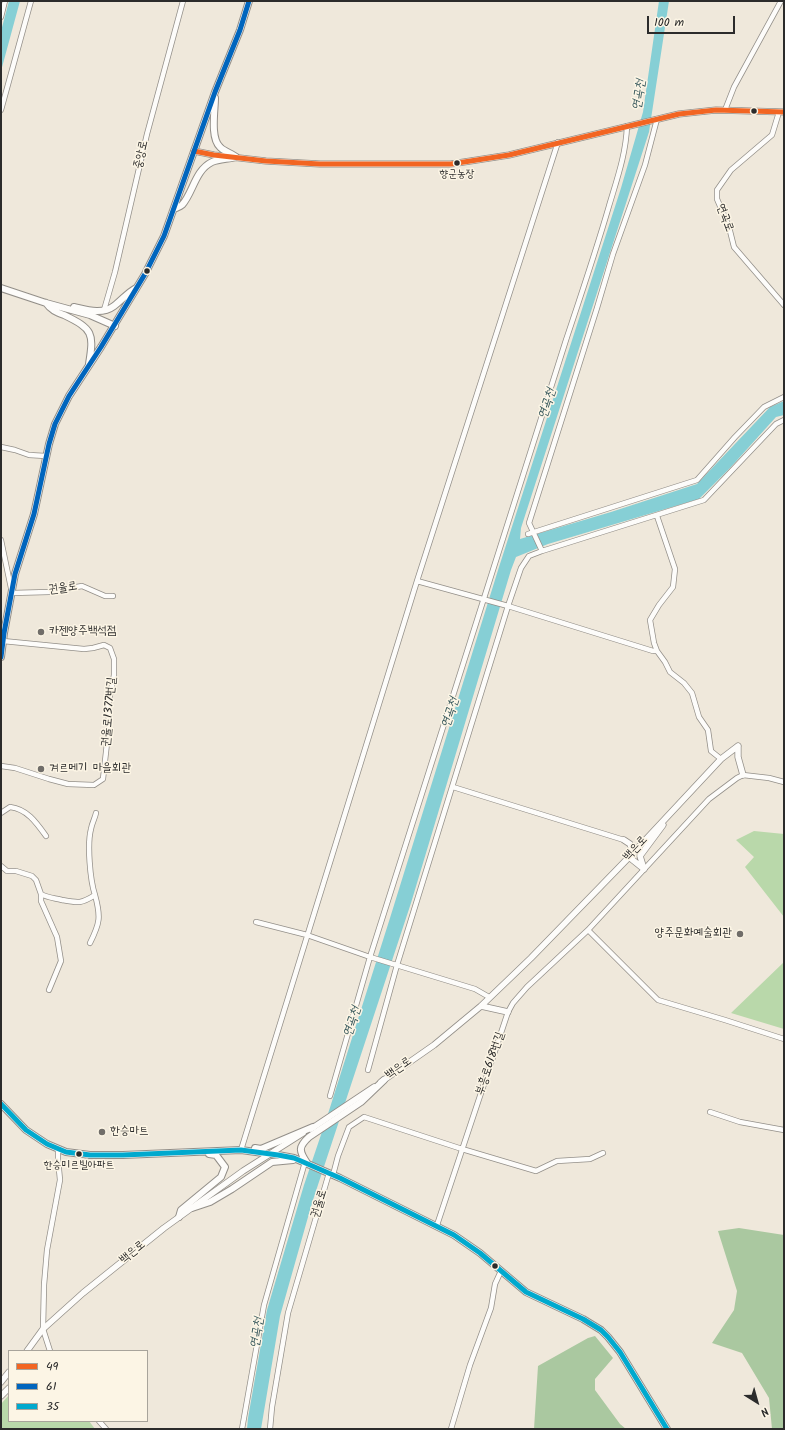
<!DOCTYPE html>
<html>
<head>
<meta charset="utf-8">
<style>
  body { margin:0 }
  #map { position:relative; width:785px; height:1430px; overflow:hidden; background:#efe8db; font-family:Kalam,sans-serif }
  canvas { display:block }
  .frame { position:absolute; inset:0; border:2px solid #2b2b2b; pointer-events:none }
  .legend { position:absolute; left:8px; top:1350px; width:140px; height:72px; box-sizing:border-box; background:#fcf5e5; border:1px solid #a8a49b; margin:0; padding:5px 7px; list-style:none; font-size:12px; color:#2b2b2b }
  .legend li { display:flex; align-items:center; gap:8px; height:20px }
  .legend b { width:20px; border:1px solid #a8a49b }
  .north { position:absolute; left:737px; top:1382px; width:40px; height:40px; -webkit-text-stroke:3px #fcf5e5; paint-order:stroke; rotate:143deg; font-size:11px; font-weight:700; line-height:16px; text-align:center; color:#2b2b2b }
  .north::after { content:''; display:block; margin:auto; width:14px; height:18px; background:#2b2b2b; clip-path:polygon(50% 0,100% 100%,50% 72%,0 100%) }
  .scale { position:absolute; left:647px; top:16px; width:88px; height:18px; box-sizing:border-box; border:2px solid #2b2b2b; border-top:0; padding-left:5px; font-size:12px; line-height:14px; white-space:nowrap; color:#2b2b2b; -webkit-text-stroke:3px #fcf5e5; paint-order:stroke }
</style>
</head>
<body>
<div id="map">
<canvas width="785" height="1430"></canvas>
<div class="frame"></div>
<ul class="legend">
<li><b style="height:5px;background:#f26522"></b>49</li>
<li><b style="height:5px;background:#0065bd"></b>61</li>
<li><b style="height:5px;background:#00a9ce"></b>35</li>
</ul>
<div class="north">N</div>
<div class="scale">100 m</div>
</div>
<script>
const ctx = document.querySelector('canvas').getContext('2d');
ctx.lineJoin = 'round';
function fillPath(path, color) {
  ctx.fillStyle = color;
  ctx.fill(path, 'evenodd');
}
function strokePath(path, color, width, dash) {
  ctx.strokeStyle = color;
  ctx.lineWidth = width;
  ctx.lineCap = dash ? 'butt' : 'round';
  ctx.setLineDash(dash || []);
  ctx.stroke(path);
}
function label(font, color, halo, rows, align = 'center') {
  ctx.font = font + ' Kalam,"Poor Story",sans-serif';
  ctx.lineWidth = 3;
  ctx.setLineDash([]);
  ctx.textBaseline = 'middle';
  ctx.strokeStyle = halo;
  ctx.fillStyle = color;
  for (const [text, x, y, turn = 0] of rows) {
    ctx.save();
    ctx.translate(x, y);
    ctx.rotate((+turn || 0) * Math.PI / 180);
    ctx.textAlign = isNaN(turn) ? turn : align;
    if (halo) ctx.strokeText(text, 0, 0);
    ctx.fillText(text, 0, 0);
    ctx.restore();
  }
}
fillPath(new Path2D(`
  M754 831 784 834V917L745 867 754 857 736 840Z
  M784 962V1029L731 1013Z
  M9 1395V1421H89L95 1429H1V1404Z`), '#b9d8aa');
fillPath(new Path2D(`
  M739 1228 784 1235V1429H772L769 1398 742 1353 712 1343 734 1310 737 1291 718 1231Z
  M595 1336 613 1358 595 1379V1390L620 1424 626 1429H534L538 1366 588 1338Z`), '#aac8a0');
fillPath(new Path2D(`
  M9 1H20L1 71V31Z
  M659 1H669L649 132 521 528 520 539 611 512 697 484 770 407 784 401V415L776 417 730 468 699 499 548 544 516 557 511 570 411 903 312 1203 280 1316 261 1429H247L248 1418 267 1310 304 1185 327 1117 390 918 499 567 621 188 643 112Z`), '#86cfd5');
const minor = new Path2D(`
  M1 17 5 1
  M1 110 31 1
  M725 110 734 87 781 1
  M779 112 772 135 731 170 717 190V199L729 227 734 247 784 305
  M104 310 115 272 147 134 183 1
  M1 447 15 450 29 455 46 456
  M657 516 675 569 673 587 659 605 650 620 654 643 657 651 665 662 670 672 684 683 692 693 699 717 708 730 711 751 721 759
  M528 534 697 480 735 437 764 407 784 397
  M1 540 12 593 49 592 82 586 105 596H113
  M542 551 529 523 597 308 613 254 645 165 657 119
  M417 581 508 606 653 651H657
  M1 766 15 768 49 779 68 784 94 785 103 779 109 725 108 705 114 675V659L110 648 104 645 93 648 84 649 3 641
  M453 787 624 840
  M1 813 10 807C27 809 36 822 46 836
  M1 866 7 871H16L32 876 36 880 41 894V901L57 937 61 961 49 990
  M41 894C48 898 55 898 62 900 78 903 81 904 95 895 90 880 87 844 91 829 92 823 95 818 96 813
  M256 922 307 935 370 957 475 989 489 997
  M588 930 658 1000 725 1020 784 1039
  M90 943C100 923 101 917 95 895
  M368 1070 397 965 508 606 521 568 529 556 542 551 704 500 776 424 784 420
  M330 1096 370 957 566 340C581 295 596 251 609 206 617 179 626 154 627 126
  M710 1112 740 1122 784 1130
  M241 1150 417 581 558 142
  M333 1175 338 1156 349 1127 364 1117 462 1149 536 1171 557 1161 590 1159 603 1153
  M437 1225 508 1012 513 1003 527 987 588 930 709 799 737 778 743 775 769 778 784 782
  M50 1351 43 1329 44 1285 47 1250 60 1180 58 1159V1149
  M99 1421 106 1429
  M242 1429 264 1305 305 1162
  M270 1429 272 1407 288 1313 329 1173
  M451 1429 470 1365 491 1308 495 1284 501 1271`);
const tertiary = new Path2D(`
  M194 151 214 155 266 161 320 164H451L509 155 679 114 716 110 784 112
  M738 746V757L743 775
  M624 840 630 844 633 853
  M629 857 644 869
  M644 869 640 856 663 825
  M481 1006 508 1012
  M381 1082 434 1045 481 1006 531 958 637 849 721 759 738 746
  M311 1129 374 1087
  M27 1351 43 1329 83 1293 164 1228 243 1171 303 1133
  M1 1382 9 1372
  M1 1396 9 1388`);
const secondary = new Path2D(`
  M215 98C215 110 210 138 220 147 222 150 232 154 236 157
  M174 209C176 208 180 207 182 205 193 193 195 170 212 162 218 159 229 159 236 157
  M1 288 46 303 90 315 115 326
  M46 303C51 310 56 312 64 315 93 329 94 333 89 364
  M74 307C87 310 102 315 114 306 122 300 127 293 136 288
  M1 657 4 633 15 574 34 514 49 444 55 424 69 396 101 347 145 274 164 236 215 92 240 30 249 1
  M1 1104 26 1130 47 1144 66 1152 90 1155H123L241 1150 278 1155 294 1158 340 1178 454 1235 480 1253 526 1292 583 1319 601 1330 608 1337 620 1352 667 1429
  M255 1148 261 1149 313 1127
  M307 1163C299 1151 298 1147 309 1137L361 1102 384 1080
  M192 1208 210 1202 232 1189 272 1162 293 1160
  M179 1217 181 1210 221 1177 225 1167 216 1155 209 1154`);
strokePath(minor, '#938f89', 6);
strokePath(tertiary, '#938f89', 7);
strokePath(secondary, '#938f89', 8);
strokePath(minor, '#fdfcfa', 4.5);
strokePath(tertiary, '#fdfcfa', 5.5);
strokePath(secondary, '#fdfcfa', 6);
strokePath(new Path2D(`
  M194 151 214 155 266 161 320 164H451L509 155 679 114 716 110 784 112`), '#f26522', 5);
strokePath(new Path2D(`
  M1 657 4 633 15 574 34 514 49 444 55 424 69 396 101 347 145 274 164 236 215 92 240 30 249 1`), '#0065bd', 5);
strokePath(new Path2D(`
  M1 1104 26 1130 47 1144 66 1152 90 1155H123L241 1150 278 1155 294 1158 340 1178 454 1235 480 1253 526 1292 583 1319 601 1330 608 1337 620 1352 667 1429`), '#00a9ce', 5);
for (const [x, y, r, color] of [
  [754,111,3.5,"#2b2b2b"],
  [457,163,3.5,"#2b2b2b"],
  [147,271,3.5,"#2b2b2b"],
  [41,632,4,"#706d69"],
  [41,769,4,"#706d69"],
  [740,934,4,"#706d69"],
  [102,1132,4,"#706d69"],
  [79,1154,3.5,"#2b2b2b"],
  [495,1266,3.5,"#2b2b2b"]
]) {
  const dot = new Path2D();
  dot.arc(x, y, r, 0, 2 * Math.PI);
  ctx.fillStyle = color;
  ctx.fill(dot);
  strokePath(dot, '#fcf5e5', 1.5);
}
label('11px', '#2b2b2b', '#fcf5e5', [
  ["향군농장",457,175],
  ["한승미르빌아파트",79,1166]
]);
label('12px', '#2b2b2b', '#fcf5e5', [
  ["중앙로",142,155,-77],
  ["연곡로",724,218,69],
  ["권율로",63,589,-8],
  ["권율로1377번길",110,712,-85],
  ["백은로",636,849,-47],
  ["부흥로618번길",491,1064,-71],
  ["백은로",399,1069,-35],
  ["권율로",320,1204,-73],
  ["백은로",133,1253,-39]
]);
label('12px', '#2b2b2b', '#fcf5e5', [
  ["카젠양주백석점",49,632],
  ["겨르메기 마을회관",49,769],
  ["양주문화예술회관",732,934,"right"],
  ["한승마트",110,1132]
], 'left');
label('italic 13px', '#39595d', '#fcf5e5', [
  ["연곡천",640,95,-81],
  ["연곡천",548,404,-72],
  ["연곡천",451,713,-72],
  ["연곡천",353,1022,-72],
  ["연곡천",258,1333,-81]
]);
</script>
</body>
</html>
